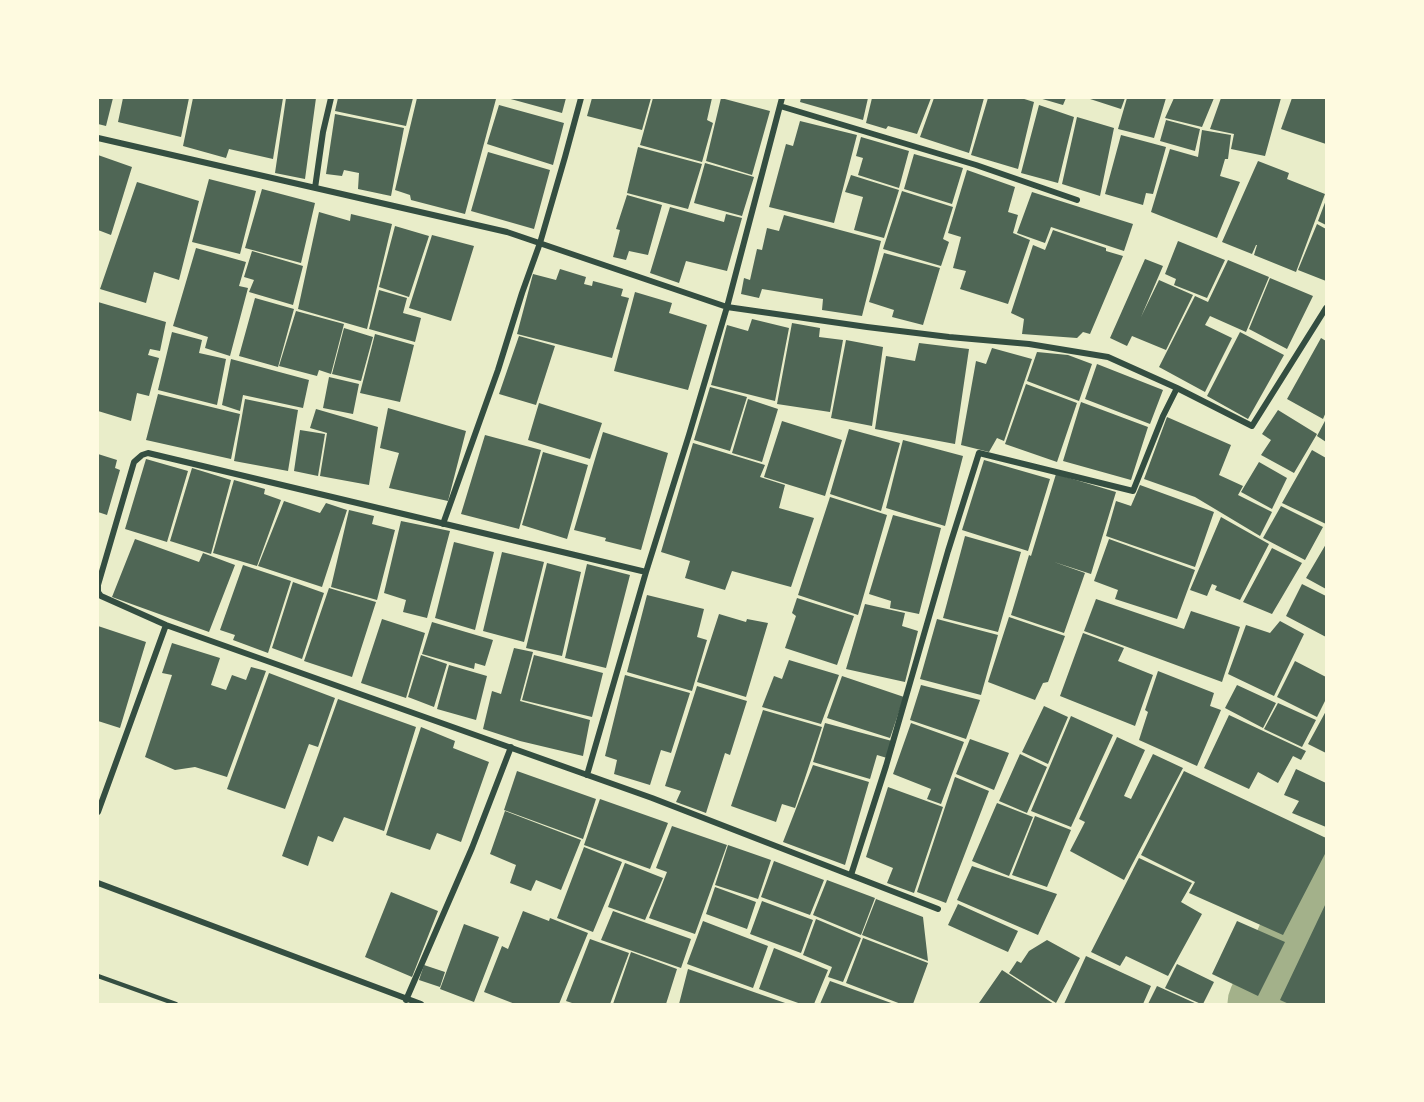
<!DOCTYPE html>
<html>
<head>
<meta charset="utf-8">
<style>
  body { margin:0 }
  #map { position:relative; width:1424px; height:1102px; overflow:hidden; background:#e9edc9; font-family:"Fira Sans Condensed",sans-serif }
  canvas { display:block }
  .frame { position:absolute; inset:0; border:99px solid #fefae0; pointer-events:none }
</style>
</head>
<body>
<div id="map">
<canvas width="1424" height="1102"></canvas>
<div class="frame"></div>
</div>
<script>
const ctx = document.querySelector('canvas').getContext('2d');
ctx.lineJoin = 'round';
function strokePath(path, color, width, dash) {
  ctx.strokeStyle = color;
  ctx.lineWidth = width;
  ctx.lineCap = dash ? 'butt' : 'round';
  ctx.setLineDash(dash || []);
  ctx.stroke(path);
}
function fillPath(path, color) {
  ctx.fillStyle = color;
  ctx.fill(path, 'evenodd');
}
strokePath(new Path2D(`
  M1268 1004 1326 878`), '#a3b18a', 81);
fillPath(new Path2D(`
  M98 98H113L106 126 98 124Z
  M123 98H189L181 137 118 122Z
  M193 98H283L273 159 229 149 226 158 183 146Z
  M286 98H316L305 179 275 173Z
  M338 98H413L406 126 335 111Z
  M417 98H489L496 99 465 214 411 200 410 195 395 190Z
  M507 98H566L562 113Z
  M592 98H651L642 130 587 116Z
  M653 98H712L707 120 713 123 702 162 640 145Z
  M721 98 770 111 752 175 706 161Z
  M801 98H868L863 120 800 102Z
  M872 98H931L917 134 888 126 886 129 866 123Z
  M934 98H984L969 153 920 137Z
  M988 98H1021L1034 102 1018 169 971 155Z
  M1039 98H1066L1063 105Z
  M1087 98H1125L1121 109Z
  M1127 98H1166L1154 138 1118 129Z
  M1174 98H1214L1202 127 1165 118Z
  M1221 98H1281L1265 156 1231 149 1234 134 1210 129Z
  M1292 98H1326V144L1281 129Z
  M499 105 564 123 553 165 487 144Z
  M1039 105 1074 117 1058 183 1021 173Z
  M335 114 404 128 391 196 358 189 359 173 344 170 342 176 326 174Z
  M1077 117 1114 128 1100 196 1062 184Z
  M1166 120 1200 129 1195 151 1160 141Z
  M800 121 857 135 834 223 769 207 786 144 793 146Z
  M1202 130 1231 135 1228 159H1225L1220 176 1240 182 1217 238 1151 212 1170 149 1198 157Z
  M1121 135 1166 147 1153 194 1146 193 1143 205 1105 194Z
  M861 137 909 151 899 188 858 175 863 158 856 156Z
  M638 147 702 164 688 209 627 193Z
  M488 152 550 170 534 229 471 211Z
  M914 154 963 168 952 204 904 189Z
  M98 155 132 167 111 235 98 230Z
  M1258 161 1289 173 1287 179 1325 194 1296 272 1254 255 1257 245H1256L1252 254 1222 242Z
  M705 163 754 177 742 216 694 203Z
  M967 170 1015 187 1008 212 1018 215 1013 233 1030 240 1008 304 960 289 966 271 953 268 961 237 948 233Z
  M851 175 899 190 884 238 854 230 863 197 845 192Z
  M209 179 256 191 240 254 192 242Z
  M137 182 199 201 179 280 154 272 146 303 100 289Z
  M262 189 315 203 301 263 245 248Z
  M902 191 953 207 943 239 949 242 941 266 883 249Z
  M1032 192 1133 224 1124 251 1051 227 1045 243 1017 233Z
  M627 195 662 205 648 255 629 251 626 260 613 257 620 230 616 229Z
  M1326 200V225L1318 221Z
  M670 207 724 222 726 214 742 218 727 271 686 261 679 283 650 273Z
  M319 212 350 221 351 214 392 224 367 329 298 309Z
  M784 215 881 241 862 316 822 310 823 299 762 289 759 298 741 294 744 278 750 280 757 249 762 250 767 228 779 231Z
  M1317 224 1326 229V281L1298 270Z
  M395 226 429 236 409 297 379 287Z
  M1053 230 1106 248V251L1123 256 1090 334 1083 332 1077 338 1022 334 1024 319 1011 313 1033 245 1045 250Z
  M432 235 474 246 451 321 409 308Z
  M1178 241 1225 260 1207 298 1174 285 1176 279 1165 274Z
  M196 248 246 262 239 286 248 288 230 356 205 348 208 337 173 326Z
  M252 251 303 266 293 305 249 292 254 280 244 277Z
  M884 253 940 268 923 325 892 317 894 310 869 302Z
  M1145 259 1163 266 1141 317 1159 280 1193 295 1166 350 1132 336 1127 346 1110 338Z
  M1228 260 1269 277 1246 332 1210 316 1205 325 1232 338 1205 392 1159 367 1195 296 1208 302Z
  M560 269 586 277 584 284 592 286 593 281 623 289 621 296 629 298 612 358 517 334 533 274 556 280Z
  M1270 278 1313 296 1287 349 1249 329Z
  M379 290 407 298 403 313 421 318 415 342 369 329Z
  M635 292 672 303 669 313 707 325 688 390 614 371Z
  M255 298 294 309 278 367 239 356Z
  M98 302 166 322 160 351 150 349 148 355 159 358 149 396 137 393 131 421 98 411Z
  M296 311 344 324 331 374 319 370 317 376 279 366Z
  M752 319 789 328 775 401 711 385 727 325 748 331Z
  M792 323 820 328 819 337 843 340 830 412 777 404Z
  M344 328 373 337 361 381 332 374Z
  M172 332 202 340 199 353 226 359 217 405 158 390Z
  M1240 332 1284 355 1248 419 1207 396Z
  M375 334 414 345 400 402 360 393Z
  M519 336 555 346 536 405 499 394Z
  M1321 338 1326 341V412L1323 419 1287 399Z
  M846 340 883 347 872 426 831 418Z
  M919 343 969 349 955 444 875 429 886 356 915 361Z
  M992 348 1032 359 1004 441 997 438 989 452 961 445 976 361 986 364Z
  M1037 352 1068 355 1092 364 1079 401 1027 381Z
  M231 359 309 380 303 408 243 395 240 411 222 405Z
  M1097 364 1163 390 1150 424 1085 399Z
  M329 377 359 384 353 414 323 408Z
  M1026 384 1077 403 1057 462 1005 444Z
  M710 387 747 397 730 451 694 440Z
  M158 394 240 414 231 459 146 440Z
  M245 399 298 410 288 471 234 461Z
  M748 399 778 409 762 462 732 453Z
  M1081 402 1148 427 1131 480 1063 461Z
  M539 403 602 423 590 459 528 440Z
  M388 408 466 431 448 501 389 488 399 453 380 448Z
  M316 409 378 427 369 485 320 476 327 433 310 428Z
  M1278 410 1317 434 1294 473 1261 455 1271 440 1262 434Z
  M1167 417 1231 445 1219 475 1243 486 1238 495 1272 512 1260 536 1195 497 1144 479Z
  M1326 419V442L1317 436Z
  M782 421 842 440 825 496 764 477Z
  M849 429 900 443 881 511 830 494Z
  M300 430 325 434 318 476 294 471Z
  M603 432 668 453 641 550 605 541 606 538 574 530Z
  M485 435 541 450 519 529 461 514Z
  M903 440 963 456 945 526 886 508Z
  M693 443 765 465 760 477 785 485 779 508 814 518 791 587 732 571 725 590 685 578 690 561 661 552Z
  M1312 450 1326 458V524L1282 503Z
  M543 452 588 465 567 539 522 525Z
  M98 454 117 460 115 468 120 470 107 515 98 512Z
  M146 459 188 471 167 542 125 529Z
  M984 460 1050 479 1028 551 962 530Z
  M1259 462 1287 478 1272 509 1241 492Z
  M192 468 231 480 211 554 170 541Z
  M1056 474 1116 492 1091 574 1054 562 1085 573 1064 633 1011 615 1029 555 1031 556Z
  M234 480 265 489 264 494 281 500 257 566 213 553Z
  M1140 485 1214 512 1195 567 1106 536 1116 501 1131 506Z
  M830 497 887 515 858 615 798 595Z
  M284 501 320 513 326 503 347 510 322 587 258 566Z
  M1281 506 1323 527 1305 560 1263 538Z
  M349 510 374 516 372 524 395 530 377 600 331 587Z
  M893 515 941 528 919 614 890 608 891 601 869 594Z
  M1221 517 1269 544 1240 600 1215 590 1217 586 1212 584 1207 596 1190 590Z
  M401 521 450 531 427 618 403 612 406 600 384 593Z
  M965 536 1021 552 998 632 943 618Z
  M135 539 199 562 203 553 235 565 209 632 112 597Z
  M1109 539 1195 570 1177 619 1115 599 1118 590 1094 581Z
  M454 542 494 552 475 630 435 618Z
  M1326 544V589L1306 578Z
  M1272 548 1302 563 1272 614 1243 602Z
  M502 552 544 562 524 642 483 631Z
  M547 563 581 572 562 656 526 648Z
  M587 564 630 575 606 668 565 658Z
  M243 565 291 581 268 653 233 640 235 635 220 630Z
  M293 582 324 593 302 659 272 648Z
  M1302 584 1326 596V637L1286 616Z
  M329 588 376 602 352 677 304 661Z
  M647 595 704 609 697 637 707 640 692 691 627 672Z
  M797 598 854 616 837 665 785 648 796 616 792 613Z
  M1096 599 1184 629 1191 611 1240 627 1222 682 1084 631Z
  M865 604 905 613 902 626 918 631 905 682 846 669Z
  M719 614 746 622 747 619 768 623 746 697 697 682Z
  M1009 617 1065 636 1048 682 1043 683 1035 700 988 682Z
  M382 619 425 633 406 698 361 683Z
  M937 619 998 635 981 695 920 679Z
  M1280 621 1304 634 1274 696 1228 674 1246 625 1270 633Z
  M432 622 493 640 485 666 475 663 474 669 422 654Z
  M98 626 146 642 120 728 98 721Z
  M1083 633 1124 648 1118 661 1153 675 1135 726 1060 696Z
  M172 643 220 658 211 685 226 690 232 675 246 680 251 667 266 671 227 777 195 767 175 770 145 757 172 675 162 673Z
  M514 648 533 652 520 701 590 720 583 756 520 741 483 729 492 691 501 694Z
  M421 655 447 664 434 707 408 697Z
  M534 655 603 673 592 717 522 700Z
  M789 660 839 675 821 724 762 707 774 676 782 679Z
  M1295 661 1326 677V699L1317 717 1277 697Z
  M449 665 487 676 476 720 437 709Z
  M1158 671 1214 693 1210 706 1221 710 1197 766 1139 740 1148 712 1145 710Z
  M269 673 335 698 318 747 309 744 285 809 227 789Z
  M625 675 690 693 671 753 661 750 650 785 614 774 617 760 605 756Z
  M842 676 904 697 890 738 827 718Z
  M921 685 980 700 966 739 910 720Z
  M1237 685 1276 703 1263 728 1225 708Z
  M697 686 747 701 730 755 725 753 706 813 676 802 681 791 665 786Z
  M338 699 416 727 384 831 344 817 333 842 318 836 308 866 282 856Z
  M1278 703 1316 720 1302 747 1264 729Z
  M1044 706 1068 717 1048 764 1022 752Z
  M763 710 822 727 795 808 782 804 776 822 731 806Z
  M1326 711V753L1308 744Z
  M1229 715 1306 751 1301 760 1293 756 1278 783 1258 772 1249 789 1204 768Z
  M1071 716 1113 735 1071 827 1031 811Z
  M825 723 892 741 887 758 877 755 870 779 813 762Z
  M911 723 964 742 941 804 927 799 931 789 893 774Z
  M421 727 455 741 453 748 489 762 461 842 437 833 430 850 386 835Z
  M1117 737 1145 750 1124 796 1131 799 1153 754 1183 768 1124 880 1070 851 1085 822 1079 819Z
  M970 739 1009 753 994 790 956 774Z
  M1020 754 1047 767 1027 813 999 801Z
  M813 765 869 782 845 865 783 842Z
  M1296 769 1326 783V827L1292 813 1299 801 1284 795Z
  M517 771 596 799 583 839 504 810Z
  M1184 771 1326 838V852L1283 935 1189 893 1195 882 1141 855Z
  M955 777 989 791 946 903 917 892Z
  M888 787 943 807 914 893 887 883 893 868 866 857Z
  M600 799 668 823 650 869 584 845Z
  M997 803 1033 817 1009 876 972 861Z
  M505 811 581 840 561 890 536 880 531 891 510 883 516 865 490 854Z
  M1035 816 1071 830 1047 887 1012 875Z
  M672 826 727 845 695 934 649 918 667 872 656 868Z
  M728 845 771 860 758 899 715 885Z
  M584 847 622 862 593 932 557 918Z
  M1139 858 1192 883 1181 902 1202 914 1168 976 1126 956 1120 966 1091 952Z
  M774 861 824 880 810 915 761 897Z
  M625 863 663 878 645 920 608 907Z
  M972 866 1057 894 1038 935 957 900Z
  M827 880 875 898 861 935 813 915Z
  M715 887 756 902 747 929 706 914Z
  M391 892 438 911 412 977 365 957Z
  M876 899 923 917 928 961 862 935Z
  M762 901 813 920 801 953 750 934Z
  M1326 903V1004H1289L1280 1000Z
  M958 904 1018 931 1008 952 948 925Z
  M523 911 549 921 550 918 588 933 559 1004H515L484 992 502 946 508 949Z
  M613 911 691 939 681 968 601 940Z
  M816 919 861 938 843 982 828 977 832 967 803 955Z
  M703 921 768 946 753 988 687 964Z
  M1237 921 1285 942 1258 996 1212 974Z
  M464 924 499 937 474 1002 440 989Z
  M863 938 928 963 913 1004H901L846 983Z
  M590 939 629 953 610 1004H575L566 1001Z
  M1047 940 1080 958 1056 1003 1009 973 1017 961 1021 963 1029 951Z
  M774 948 828 970 814 1004H801L759 989Z
  M631 952 677 969 666 1004H613Z
  M1086 956 1151 986 1143 1004H1064Z
  M1177 964 1214 982 1203 1004H1201L1165 988Z
  M424 965 445 972 440 987 419 980Z
  M688 969 788 1004H679Z
  M1002 970 1054 1004H982L979 1003Z
  M830 981 894 1004H820Z
  M1157 986 1197 1004H1148Z`), '#4f6655');
strokePath(new Path2D(`
  M98 976 176 1004`), '#344e41', 4.5);
strokePath(new Path2D(`
  M780 106 976 165 1077 200
  M98 138 507 232 727 307 867 327 949 337 1029 344 1108 357 1177 388 1252 426 1326 308
  M315 188 323 132 331 98
  M443 524 498 370 522 293 540 243 565 157 581 98
  M646 572 148 453 142 455 134 462 98 585V592L101 596 166 625 652 798 938 909
  M587 775 646 572 689 435 727 307 782 98
  M98 812 166 625
  M851 875 886 766 948 551 979 453 1133 491 1163 416 1177 388
  M98 883 421 1004
  M406 1000 472 848 511 747`), '#344e41', 6);
</script>
</body>
</html>
